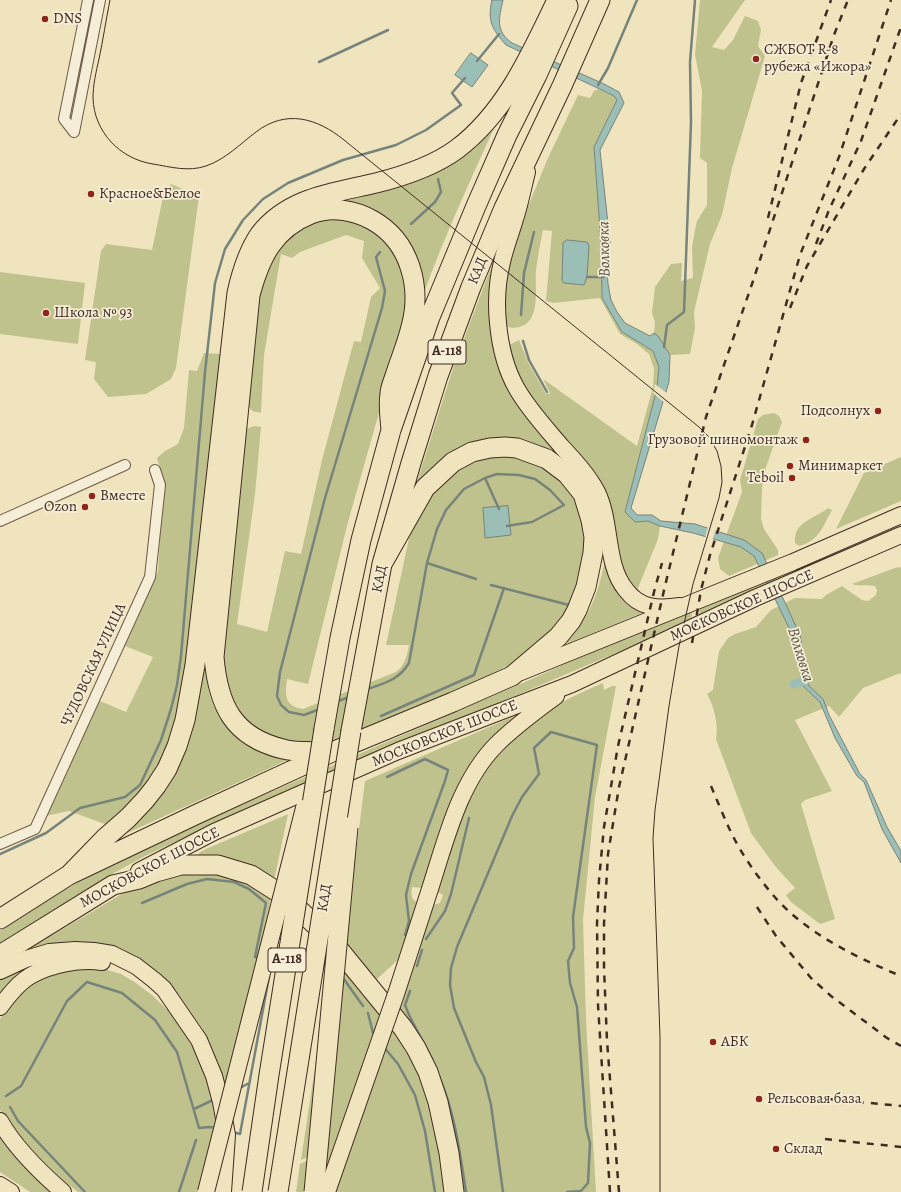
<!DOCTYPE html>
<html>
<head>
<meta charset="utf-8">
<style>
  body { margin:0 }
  canvas { display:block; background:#efe4be }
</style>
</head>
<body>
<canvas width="901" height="1192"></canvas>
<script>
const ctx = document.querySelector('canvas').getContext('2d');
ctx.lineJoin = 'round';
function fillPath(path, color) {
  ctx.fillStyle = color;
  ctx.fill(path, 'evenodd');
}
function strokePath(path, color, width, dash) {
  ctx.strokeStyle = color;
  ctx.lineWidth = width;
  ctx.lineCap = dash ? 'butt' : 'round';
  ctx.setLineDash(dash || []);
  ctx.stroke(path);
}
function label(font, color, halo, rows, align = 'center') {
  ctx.font = font + ' Alegreya,serif';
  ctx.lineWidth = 3.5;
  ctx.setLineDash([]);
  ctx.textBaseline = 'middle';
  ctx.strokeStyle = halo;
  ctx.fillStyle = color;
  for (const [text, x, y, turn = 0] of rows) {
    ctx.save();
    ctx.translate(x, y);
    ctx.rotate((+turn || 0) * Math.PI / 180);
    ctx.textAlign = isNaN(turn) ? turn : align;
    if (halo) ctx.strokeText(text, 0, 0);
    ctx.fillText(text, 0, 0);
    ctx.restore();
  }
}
fillPath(new Path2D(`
  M700 0H745L712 47 724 50 733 40 745 16 758 21 761 30 758 46 765 56 732 168 722 215 710 244 694 312 695 328 690 354 670 355 658 336 654 333 655 322 652 313 655 287 671 264 682 263 681 281 693 278 692 247 695 230 697 221 707 205V163L700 158 702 91 695 55Z
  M598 89 614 96 617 100 594 147 601 243 602 298 622 332 653 351 659 367 657 388 625 512 635 522 648 521 660 526 658 539 638 588 639 595 629 586 620 558 617 536 609 507 551 427 523 385 513 363 509 345 519 340 528 362 546 394 550 393 543 379 637 446 653 387 654 368 649 354 637 344 620 334 600 298 554 303 546 301 552 231 543 230C540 243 538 257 536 270 535 284 538 301 533 314 530 325 515 332 505 325L504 308 506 270 524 216 548 158 578 95 590 98 594 91Z
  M501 113C473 174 445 235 422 298L405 237 395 226 376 210 355 202 332 198 385 184Z
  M171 184 199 196 176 368 171 379 146 394 108 397 94 379 96 362 85 360 101 251 106 244 152 250 163 197Z
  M343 216 391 239 411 300 348 522 308 684 287 679C285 695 284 706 303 709L396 672C405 665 407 656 409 645H386L409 538 416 518 428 496 444 478 478 457 511 453 565 477 589 528 573 610 526 657 462 688 365 730 328 741 309 745 275 742 237 716 220 668 243 435 246 429 254 426 261 427 255 494 237 624 267 632 285 551 301 554 322 460 354 341 361 342 371 297 380 288 362 258 364 241 346 235 300 252 292 258 281 254 264 355 261 413 252 411 247 403 254 305 269 255 305 222Z
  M490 270H493L498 351 573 466 509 444 415 488 454 365Z
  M0 272 85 283 78 344 0 334Z
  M204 353 222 354 181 707 161 766 142 793 110 826 69 811 45 816 100 701 126 712 153 657 125 646 158 571 163 481 157 458 165 451 178 444 184 428 189 370 197 371Z
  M774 413 779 416 782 422 766 467 762 488 761 519 764 529 778 550V555L729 576 720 569 718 558 742 492 740 480 758 419 763 415Z
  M901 457V501L836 529 864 473Z
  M828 508 832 510C823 526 819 541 799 546L795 543C793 521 815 519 828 508Z
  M901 522V527L699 616 700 607 724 599Z
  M606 554C614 578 616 601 642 612V613L568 643 567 642C591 616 600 588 606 554Z
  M901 567V675L900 673 863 688 839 717 829 706 795 720 832 791 805 800 801 804 835 919 820 924 791 902 786 895 795 888 775 866 751 833 716 739C719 726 714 706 707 694L713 690 719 651 728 638 735 634 756 627 771 610 795 598 822 599 826 595 842 586 862 600 868 601 876 595 877 590 875 586C867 584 859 587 852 584L895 568Z
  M693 610 691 619 668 631 213 824 145 856 103 879 0 944V931L59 893 112 864 178 832 507 690 625 637Z
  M205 662C206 672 207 683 209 693 217 720 236 743 262 753 271 756 283 757 292 758L123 835C131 827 142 819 149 809 188 762 196 721 205 662Z
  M603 683 604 690 612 686H616L595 797 583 920 586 1020 596 1192H463L399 1010 418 955 432 905 440 903 443 895 436 891 452 842 472 792 489 763 505 744 547 710 578 694Z
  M519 714 495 737 424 888 412 887C411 896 411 901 420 903L403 955 374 982 344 948 365 781Z
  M288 814 274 881 198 855 199 853 206 849Z
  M214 869 272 892 258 963 225 1094 202 1028 179 995 166 983 113 947 93 943 72 941 56 943 33 949 31 948 125 892 150 880Z
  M42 962 0 1000V979L18 970Z
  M342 962 383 1012 318 1190Z
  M101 968 121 974 136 983 152 995 176 1018 193 1043 216 1098V1192H78L39 1161 13 1133 0 1110V1019L10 1003 22 990 40 977 59 970Z
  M325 1001 308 1157 301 1160Z
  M394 1024 422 1069 450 1192H334Z
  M0 1134 53 1192H30L0 1172Z
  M308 1160 310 1192H296L300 1164Z`), '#c0c28d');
const water = new Path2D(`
  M492 0H503C499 18 495 31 512 43L604 84 619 92 624 103 600 150 610 242 607 267 608 284 611 300 617 312 625 323 650 336 654 333 658 336 670 355 669 382 631 508 637 515H652L661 521 695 524 744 540 762 553 800 635 809 686 823 699 829 715 860 774 866 780 887 827 901 851V863L882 829 864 782 857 776 835 738 820 702 803 686 794 638 754 556 741 547 693 533 660 526 648 521 635 522 625 512 657 388 659 367 653 351 622 332 602 298 601 243 594 147 617 100 614 96 606 92 506 45C492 29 487 21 492 0Z
  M471 53 488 65 472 87 455 75Z
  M567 240 587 242 589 246 587 277 584 285 564 283 562 281 563 243Z
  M508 506 511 535 485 538 483 508Z`);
fillPath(water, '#9bbeb7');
strokePath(water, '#77847b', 1);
fillPath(new Path2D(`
  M655 384 668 394 665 403 653 393Z
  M708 526 716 529 712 541 705 538Z`), '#efe4be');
strokePath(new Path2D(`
  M477 61 499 34
  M319 62 388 30
  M598 85 608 68 637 0
  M411 224 435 202 441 192 438 179
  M587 277H604
  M521 315 524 273 534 232
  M523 341 529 360 547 392
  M664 347 667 325 684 312 691 122 690 62 695 0
  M485 478 499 509
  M427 563 476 579
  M491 585 569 605
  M365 690C384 683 398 681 409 663L427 563 437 529 446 510 464 489 485 478 497 474 519 475 535 479 550 490 564 505 532 522 507 526
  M336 702 349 697
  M320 709 304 715 289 712 281 705 277 696 280 672 325 498 382 308 385 291 376 257 380 252
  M381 716 474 675 504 588
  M387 777 425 759 448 770 445 781 411 874 406 895 409 921 405 935
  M0 854 46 833 80 808 125 797 140 785 161 740 171 709 177 685 181 656 205 372 215 283 225 249 243 220 263 199 288 183 343 160 396 145 426 130 461 105 452 93 465 78
  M142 903 187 884 207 879 234 882 249 889 266 903 255 957 260 958
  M426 939 445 911 451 894 469 818
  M417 966 422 950
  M343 978 363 1006
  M410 991 405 1005 409 1015 432 1059
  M368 1013 373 1033 376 1036
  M383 1046 398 1064 415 1095 425 1131 435 1192
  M439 1076C455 1113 460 1153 466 1192
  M240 1088 249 1083
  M6 1096 21 1086 67 1001 87 982 122 993 155 1020 177 1052 199 1128 209 1127 217 1128
  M10 1107 18 1121 85 1192
  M194 1109 215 1099
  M233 1132 240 1134 269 977
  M179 1192 196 1140
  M503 1192 491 1105 484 1077 476 1062 454 1008 450 985 451 968 457 947 512 816 522 797 539 774 534 748 551 732 597 745 573 917 574 948 568 961 570 983 577 1007 586 1127 590 1143 588 1183 581 1191 567 1192`), '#77847b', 2.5);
strokePath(new Path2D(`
  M794 684 805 681`), '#9bbeb7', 9);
const street = new Path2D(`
  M74 132 64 119 88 0
  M74 132 100 0
  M0 521 125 465
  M0 844 35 829 150 577 160 485 155 470`);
const primary = new Path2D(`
  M527 172C523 188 520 204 515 219 511 233 505 248 502 262 497 282 496 303 498 323 500 345 506 370 517 389 529 410 546 428 562 447 575 461 588 475 597 492 612 523 605 565 626 590 640 609 659 609 680 606
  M521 672 793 562 901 515
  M139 871 214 832 398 751 572 684 755 598 901 535
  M430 889C446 840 459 782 497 744 515 726 536 711 556 696
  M0 971 26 959 49 952 75 950 94 951 112 954 136 966 154 980 164 989 199 1040 214 1076 221 1102 227 1135 223 1192
  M0 1007C8 996 18 983 30 976 51 964 79 959 102 962
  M0 1121C15 1148 40 1172 63 1192
  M0 1185 11 1192`);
const highway = new Path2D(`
  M324 729 340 638 361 540 391 430 430 317 476 206 507 135 537 75 568 6
  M351 731 382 564 411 463 438 376 471 287 504 208 562 86 600 0
  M329 752C315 751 296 753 283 749 233 737 218 705 214 657L250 295C260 258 273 229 311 214 331 206 354 210 372 220 410 241 422 287 411 327 407 344 400 360 395 376 393 382 390 388 390 394 388 405 390 418 391 430
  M69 875 104 839 128 818 145 800 156 786 167 769 177 746 185 720 195 665 237 293C241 275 249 250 260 234 289 197 334 193 376 183 404 176 434 166 457 149 506 112 531 54 557 0
  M0 919 69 875 195 815 332 752 453 702 512 676 558 637 571 621 577 610 586 587 593 553 594 537 591 520 583 494 567 474 547 459 517 448 505 447 490 448 472 452 453 462 425 488 382 564
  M0 955 113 885 139 879 156 872 181 865H218L251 875 287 898 332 941 403 1028 416 1048 428 1072 438 1102 449 1153 454 1192`);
strokePath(street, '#6d5a48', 12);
strokePath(primary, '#422c21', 18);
strokePath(highway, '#422c21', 21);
strokePath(street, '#f5edd5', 10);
strokePath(primary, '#efe4be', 16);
strokePath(highway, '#efe4be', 19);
strokePath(new Path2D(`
  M110 0C106 20 103 40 99 59 96 72 93 85 93 98 94 132 120 159 153 164 171 167 188 172 206 166 226 159 240 144 256 132 286 109 317 118 344 140L699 427 709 437 717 451 721 466 722 482 719 498 693 584 679 646 669 706 655 810 653 838 660 1037V1192`), '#422c21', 1);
strokePath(new Path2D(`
  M768 218 801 83 831 0
  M816 244 829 210 861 141 901 27
  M790 308 807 266 864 169 901 114
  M692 643 701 590 710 555 752 425 800 255 839 157 891 0
  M711 786C717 800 723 815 729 828 740 852 756 875 773 895 804 932 857 958 901 976
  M757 907 776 936 811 978 831 996 887 1038 901 1046
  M829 1099 901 1106
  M825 1139 901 1147
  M610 1192 598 1005 597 924 599 880 604 827 618 746 654 592 662 563
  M619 1192 607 1041 604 968V924L608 854 619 787 665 586 706 417 752 284 834 35 848 0`), '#422c21', 2.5, [7, 7]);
const primaryBridge = new Path2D(`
  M206 1192 304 808
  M327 1192 396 994 430 889`);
const highwayBridge = new Path2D(`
  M252 1192 269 1075 324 729
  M278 1192 351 731
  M314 1192 348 827`);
strokePath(primaryBridge, '#422c21', 18, []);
strokePath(highwayBridge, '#422c21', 21, []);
strokePath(primaryBridge, '#efe4be', 16);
strokePath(highwayBridge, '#efe4be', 19);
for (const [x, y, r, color] of [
  [45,19,4,"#8f2418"],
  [756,59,4,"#8f2418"],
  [91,194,4,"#8f2418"],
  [46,313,4,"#8f2418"],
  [878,411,4,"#8f2418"],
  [806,440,4,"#8f2418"],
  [790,466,4,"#8f2418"],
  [792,478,4,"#8f2418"],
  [92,496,4,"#8f2418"],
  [85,507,4,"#8f2418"],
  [713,1042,4,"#8f2418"],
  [759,1099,4,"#8f2418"],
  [776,1149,4,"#8f2418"]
]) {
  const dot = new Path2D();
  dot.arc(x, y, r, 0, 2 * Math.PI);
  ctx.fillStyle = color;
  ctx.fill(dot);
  strokePath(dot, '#f5edd5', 1.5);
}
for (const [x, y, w] of [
  [447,352,38],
  [287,960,38]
]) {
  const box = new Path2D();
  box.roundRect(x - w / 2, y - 12, w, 24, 3);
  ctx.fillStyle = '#f5edd5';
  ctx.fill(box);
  strokePath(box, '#422c21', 1);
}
label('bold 14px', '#422c21', null, [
  ["А-118",447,352],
  ["А-118",287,960]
]);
label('15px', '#422c21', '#f5edd5', [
  ["DNS",53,19],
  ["СЖБОТ R-8",764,50],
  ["рубежа «Ижора»",764,67],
  ["Красное&Белое",99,194],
  ["Школа № 93",54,313],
  ["Подсолнух",870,411,"right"],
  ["Грузовой шиномонтаж",798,440,"right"],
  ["Минимаркет",798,466],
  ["Teboil",784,478,"right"],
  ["Вместе",100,496],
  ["Ozon",77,507,"right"],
  ["АБК",721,1042],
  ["Рельсовая база",767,1099],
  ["Склад",784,1149]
], 'left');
label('15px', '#422c21', '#f5edd5', [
  ["КАД",478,271,-68],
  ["КАД",380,579,-79],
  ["МОСКОВСКОЕ ШОССЕ",742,606,-24],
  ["ЧУДОВСКАЯ УЛИЦА",94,665,-65],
  ["МОСКОВСКОЕ ШОССЕ",445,734,-22],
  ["МОСКОВСКОЕ ШОССЕ",150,868,-28],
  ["КАД",325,898,-81]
]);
label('italic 16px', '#585046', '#f5edd5', [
  ["Волковка",605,249,-91],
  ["Волковка",800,655,73]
]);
</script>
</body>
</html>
